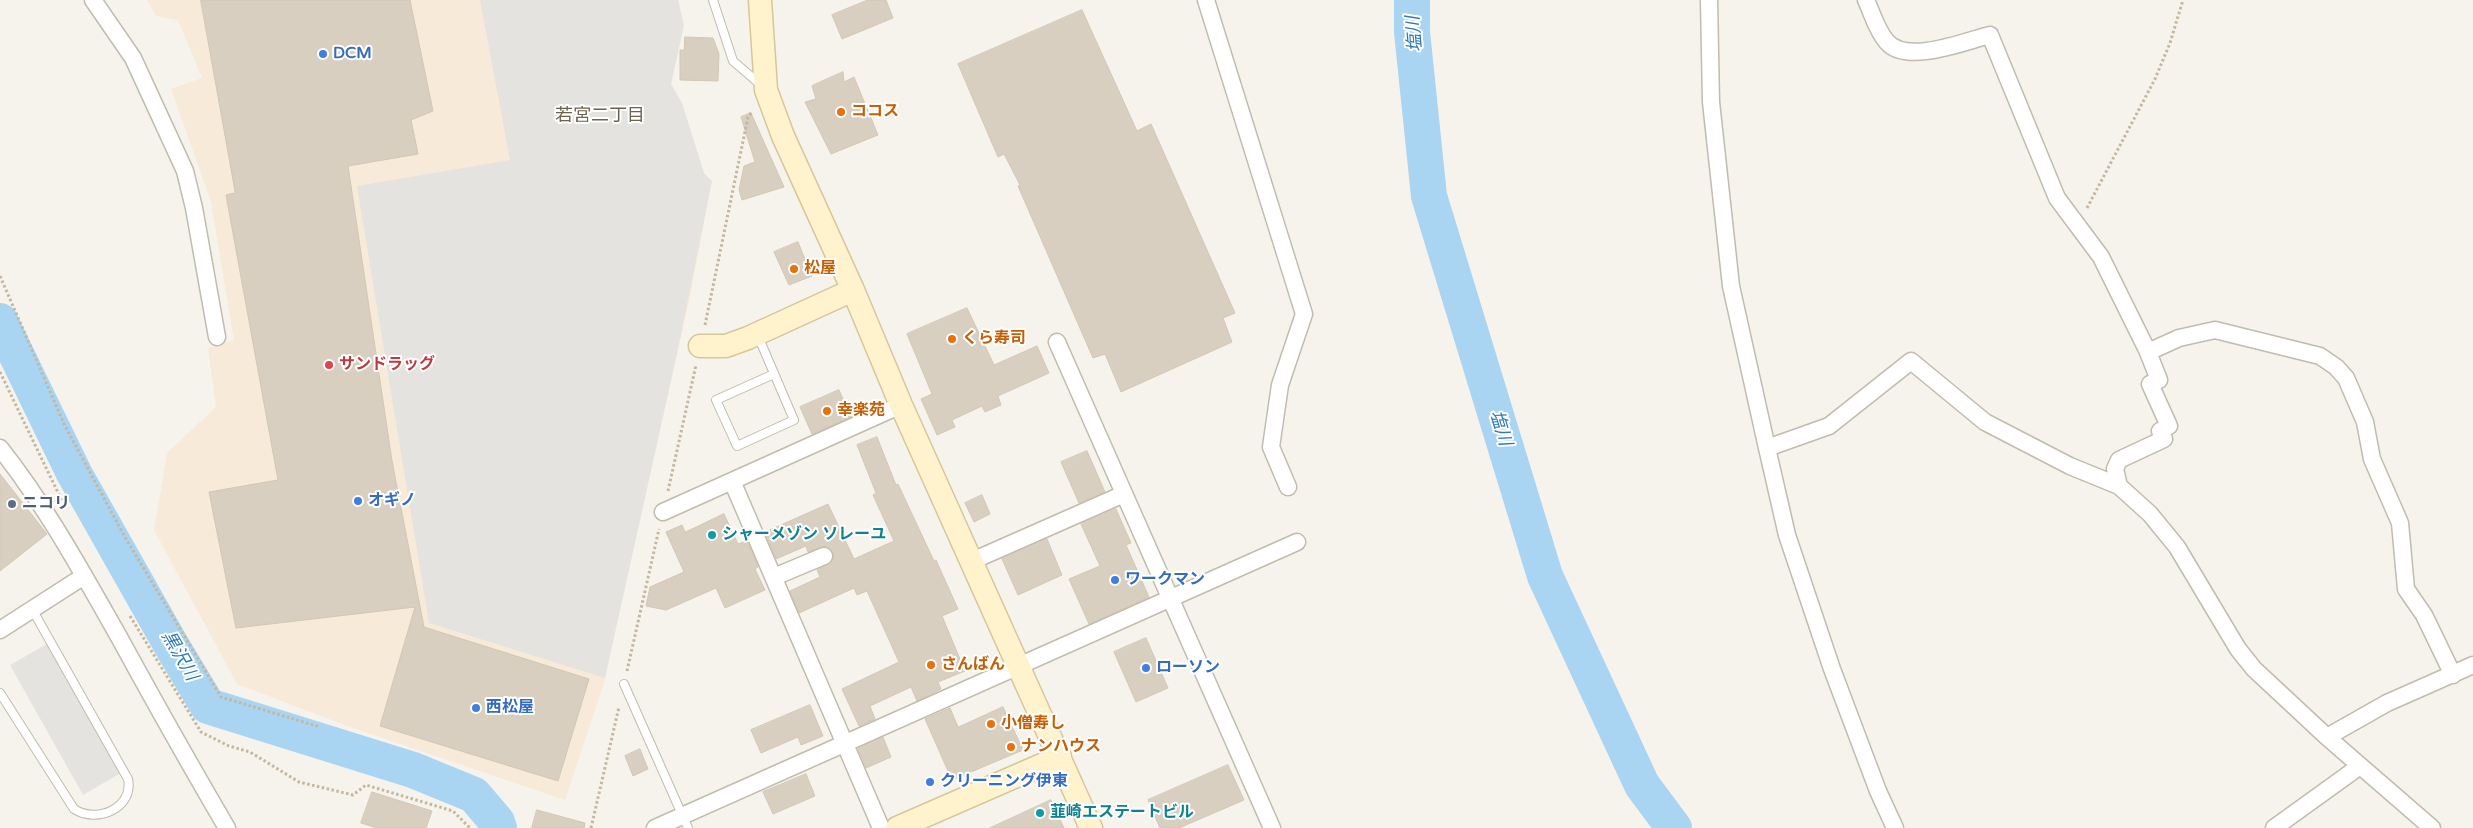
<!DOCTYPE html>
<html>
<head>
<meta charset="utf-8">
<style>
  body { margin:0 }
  canvas { display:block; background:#f6f3ec }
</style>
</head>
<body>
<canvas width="2473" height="828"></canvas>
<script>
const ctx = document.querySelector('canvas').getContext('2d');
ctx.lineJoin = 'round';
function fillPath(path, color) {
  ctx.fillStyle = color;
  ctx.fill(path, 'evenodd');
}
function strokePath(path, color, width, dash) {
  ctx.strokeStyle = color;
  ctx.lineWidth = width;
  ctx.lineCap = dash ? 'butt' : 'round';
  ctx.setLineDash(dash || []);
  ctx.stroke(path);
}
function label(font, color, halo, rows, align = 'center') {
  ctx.font = font + ' "Varela Round","Noto Sans JP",sans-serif';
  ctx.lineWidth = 4;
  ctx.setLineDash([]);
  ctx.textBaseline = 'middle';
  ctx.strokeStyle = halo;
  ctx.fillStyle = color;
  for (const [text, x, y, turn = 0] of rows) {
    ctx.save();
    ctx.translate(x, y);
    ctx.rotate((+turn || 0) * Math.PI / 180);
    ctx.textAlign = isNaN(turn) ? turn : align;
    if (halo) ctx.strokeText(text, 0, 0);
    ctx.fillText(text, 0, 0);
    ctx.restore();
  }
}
fillPath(new Path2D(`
  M147 0H678L684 25 671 84 682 103 704 173 712 181 690 297 603 686 565 800 350 727 237 684 154 530 167 453 216 407 208 348 234 340 211 202 171 89 202 78 178 20 156 16Z`), '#f7ead8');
fillPath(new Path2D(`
  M480 0H678L684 25 671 84 682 103 704 173 712 181 679 344 605 678 429 623 357 186 510 160Z
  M52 641 126 770 83 795 10 665Z`), '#e5e3e0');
strokePath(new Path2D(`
  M1412 0V32L1429 196 1545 576 1642 785 1674 828
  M0 321 74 473 170 643 208 706 413 770 474 795 497 822 499 828`), '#a9d4f2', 36);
const building = new Path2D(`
  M201 0H410L433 111 411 120 418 154 348 166 392 461 424 627 589 679 558 781 380 726 415 607 236 628 209 492 278 480 226 195 235 193Z
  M868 0H886L893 18 842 39 832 15Z
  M1082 10 1137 131 1151 124 1235 313 1223 318 1232 342 1121 392 1105 354 1093 358 1018 186 1020 185 1004 154 998 157 958 64Z
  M685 37 713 38 719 54 718 81 680 80V50H684Z
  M843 72 844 82 854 77 878 135 831 154 805 102 816 99 812 86Z
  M751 113 784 187 742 200 739 190 744 166 755 162 741 117Z
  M798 242 812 276 789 285 774 252Z
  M967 308 994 365 1037 346 1049 373 998 396 1001 405 985 412 982 406 952 420 955 427 937 435 921 399 932 394 907 334Z
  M839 390 851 417 812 434 800 407Z
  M877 437 896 485 898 484 934 561 936 560 958 609 942 616 965 671 938 682 941 689 917 701 911 687 870 706 875 719 859 726 842 689 899 662 867 591 857 595 854 588 799 613 790 591 820 577 817 570 832 562 833 552 825 546 808 552 806 546 776 559 765 532 828 504 854 559 894 541 873 495 876 493 857 445Z
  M1087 451 1105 492 1079 503 1061 462Z
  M0 474 47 534 0 571Z
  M982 495 990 514 974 522 965 503Z
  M1116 509 1131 543 1126 545 1149 597 1089 624 1069 579 1100 566 1081 524Z
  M724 514 738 544 747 541 758 567 755 569 765 590 725 608 716 588 666 610 646 606 650 587 684 572 666 532 682 525 685 532Z
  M1047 539 1062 575 1018 595 1002 559Z
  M1146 638 1168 688 1136 702 1114 652Z
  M810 705 823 736 801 745 798 737 761 753 751 730Z
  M1003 707 1023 750 952 780 925 719 950 708 958 727Z
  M883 737 891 757 866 768 858 749Z
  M640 749 648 769 633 776 625 756Z
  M1228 765 1244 800 1179 828H1160L1148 800Z
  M806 774 815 796 773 814 763 792Z
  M372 792 432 811 426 828H377L361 823Z
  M1051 800 1064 828H990Z
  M537 810 585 823 584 828H532Z`);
fillPath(building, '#d8cfc1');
strokePath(building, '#d3c7b4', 1);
const lane = new Path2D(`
  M713 0 733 61 761 85
  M758 336 794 420 737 446 716 400 774 374
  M624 684 688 828
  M0 693 74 809C97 824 134 808 128 779L32 609`);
const street = new Path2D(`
  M93 0 133 58 185 171 194 208 217 337
  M1206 0 1304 314 1280 385 1271 447 1288 487
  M1709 0 1711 102 1731 286 1767 448 1787 535 1832 669 1878 791 1895 828
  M1866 0C1872 13 1877 31 1887 42 1907 65 1965 41 1990 35L2057 198 2101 257 2148 352 2179 338 2215 330 2320 356 2336 367 2346 378 2365 422 2372 459 2400 523 2406 589 2424 615 2453 675
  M1057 342 1272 828
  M0 448C46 506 82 572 119 637 154 701 190 765 227 828
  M1767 448 1829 426 1911 361 1985 422 2070 466 2119 486 2150 514 2177 547 2238 649 2254 669 2327 737 2432 828
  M732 481 881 828
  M2119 486 2115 469 2119 460 2164 439 2160 431 2169 426 2150 384 2159 380 2148 352
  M663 512 901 405
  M972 561 1124 494
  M774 577 824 556
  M0 630 84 576
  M2327 737 2387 703 2473 665
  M655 828 1297 542
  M2274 828 2360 766`);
const secondary = new Path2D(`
  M760 0 766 90 783 136 853 290 901 405 1091 828
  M700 346H726L748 338 853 290
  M897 828 1060 757`);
strokePath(lane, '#c2bbae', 10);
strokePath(street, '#c2bbae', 19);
strokePath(secondary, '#d6c79b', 25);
strokePath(new Path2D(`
  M2087 208 2155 79 2170 43 2183 0
  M0 276 64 424 126 539 221 697 320 727
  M705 325 748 117 752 112
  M0 372 62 501
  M668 491 696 365
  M130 616 201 732 229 746 250 752 299 782 353 795 366 785 453 811 470 828
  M627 671 659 529
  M591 828 619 707`), '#c4b79f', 3, [2.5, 2.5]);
strokePath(lane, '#fff', 8);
strokePath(street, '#fff', 16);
strokePath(secondary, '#fff3cd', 22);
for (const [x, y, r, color] of [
  [323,54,5,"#3f7fe0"],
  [841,112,5,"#e8710a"],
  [794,269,5,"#e8710a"],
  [952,339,5,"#e8710a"],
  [329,365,5,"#e0444e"],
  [827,411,5,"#e8710a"],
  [358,501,5,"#3f7fe0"],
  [12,504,5,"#5c6f8a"],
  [712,535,5,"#0f9aa8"],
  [1115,580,5,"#3f7fe0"],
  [931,665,5,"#e8710a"],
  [1146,668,5,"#3f7fe0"],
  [476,708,5,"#3f7fe0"],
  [991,724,5,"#e8710a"],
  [1011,747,5,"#e8710a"],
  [930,782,5,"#3f7fe0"],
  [1040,813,5,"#0f9aa8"]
]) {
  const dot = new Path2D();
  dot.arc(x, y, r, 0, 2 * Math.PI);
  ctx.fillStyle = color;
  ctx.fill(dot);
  strokePath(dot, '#fff', 2);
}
label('bold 16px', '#366cbe', '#fff', [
  ["DCM",333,54],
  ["オギノ",368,501],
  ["ワークマン",1125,580],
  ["ローソン",1156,668],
  ["西松屋",486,708],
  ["クリーニング伊東",940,782]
], 'left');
label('bold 16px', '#c56008', '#fff', [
  ["ココス",851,112],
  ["松屋",804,269],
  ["くら寿司",962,339],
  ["幸楽苑",837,411],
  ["さんばん",941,665],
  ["小僧寿し",1001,724],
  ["ナンハウス",1021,747]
], 'left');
label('bold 16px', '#be3a42', '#fff', [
  ["サンドラッグ",339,365]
], 'left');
label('bold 16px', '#4e5e75', '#fff', [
  ["ニコリ",22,504]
], 'left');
label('bold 16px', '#0d838f', '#fff', [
  ["シャーメゾン ソレーユ",722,535],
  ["韮崎エステートビル",1050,813]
], 'left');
label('italic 18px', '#2e7ab2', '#fff', [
  ["塩川",1415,34,-95],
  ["塩川",1500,428,73],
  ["黒沢川",179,656,60]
]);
label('18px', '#6e6250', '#fff', [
  ["若宮二丁目",600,116]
]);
</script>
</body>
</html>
